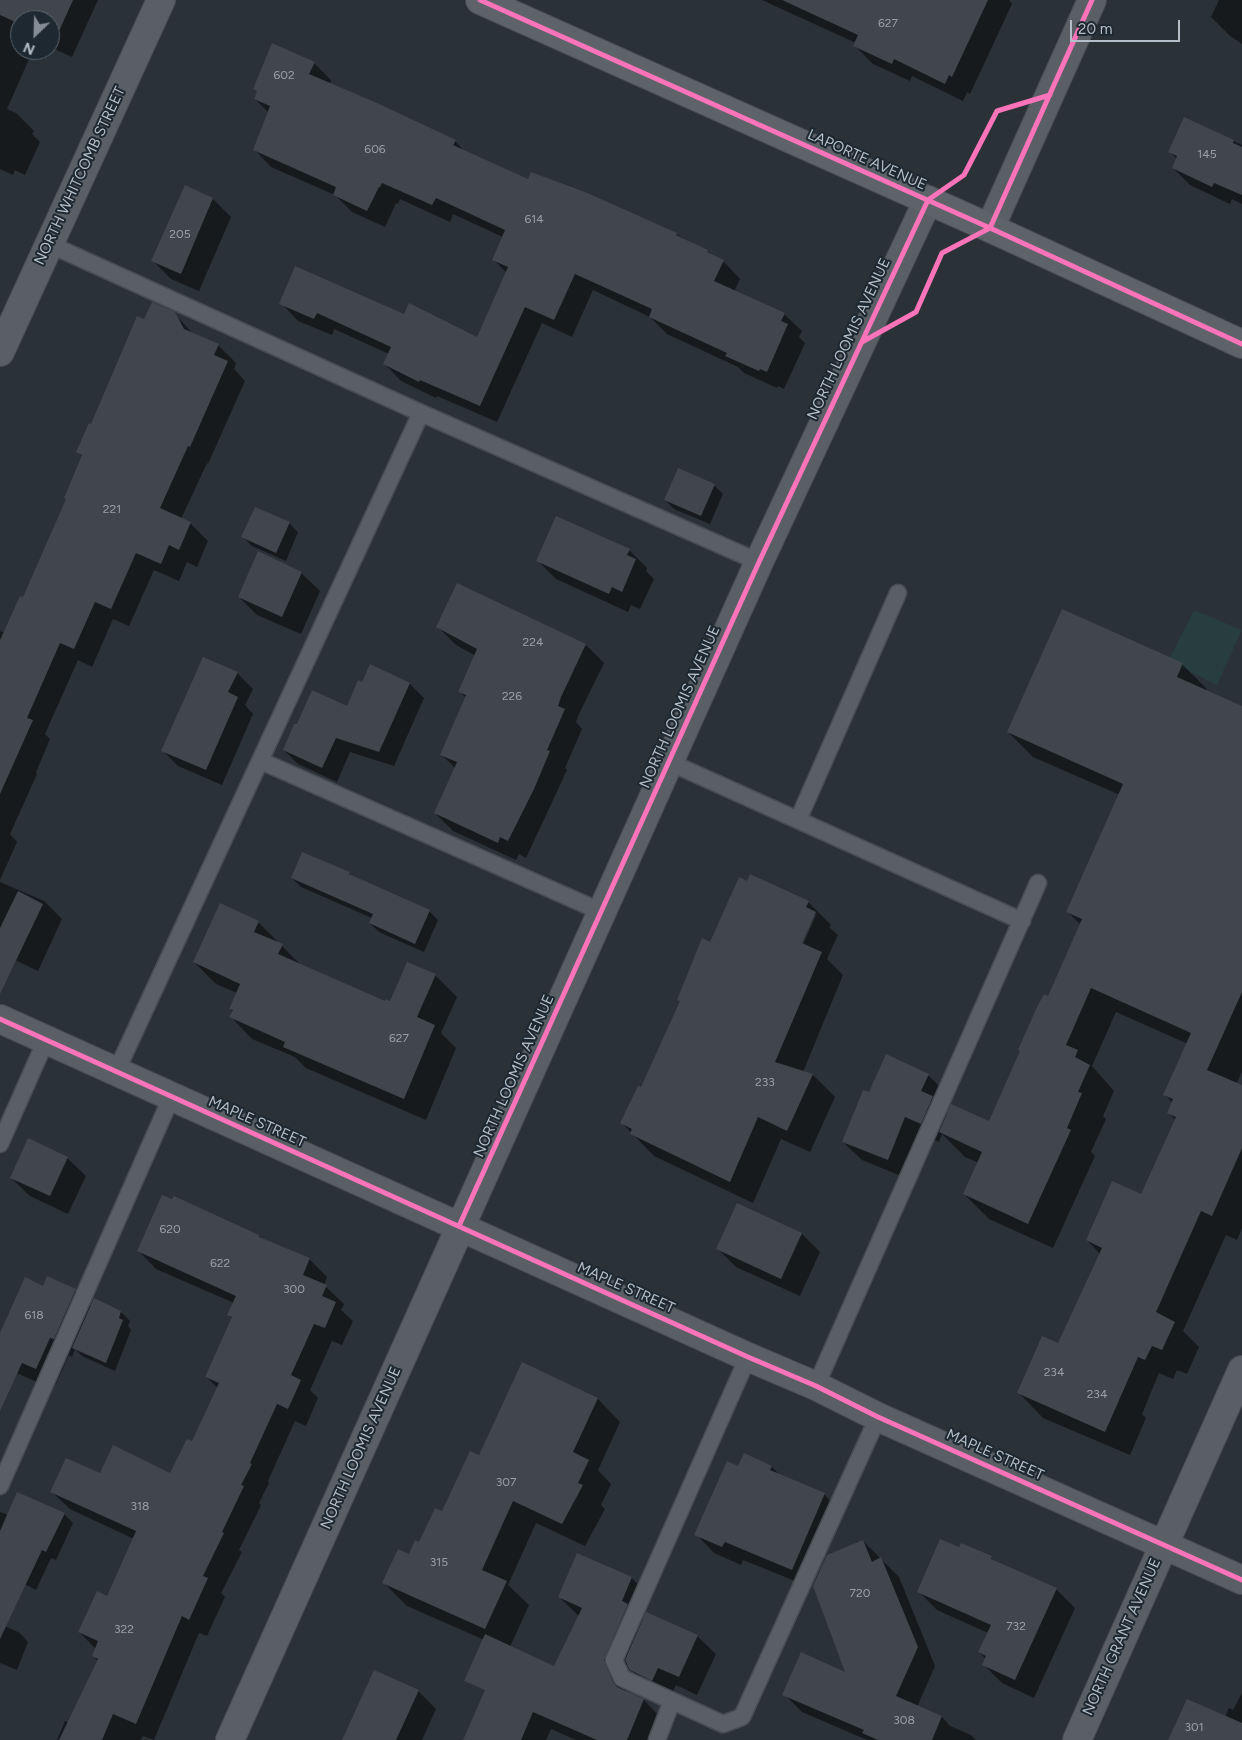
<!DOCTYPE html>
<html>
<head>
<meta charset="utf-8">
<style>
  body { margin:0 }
  #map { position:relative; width:1242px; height:1740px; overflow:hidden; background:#2a3137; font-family:Figtree,sans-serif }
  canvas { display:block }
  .north { position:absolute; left:10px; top:10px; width:50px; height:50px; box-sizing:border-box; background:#1e2831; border:1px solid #5a646d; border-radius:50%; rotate:204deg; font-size:14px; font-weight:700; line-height:20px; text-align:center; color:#b4bec8 }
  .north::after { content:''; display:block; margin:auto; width:18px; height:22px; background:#848d95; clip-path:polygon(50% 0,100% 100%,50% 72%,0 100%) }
  .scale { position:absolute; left:1070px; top:20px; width:110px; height:22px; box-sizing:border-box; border:2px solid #b4bec8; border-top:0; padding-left:6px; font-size:15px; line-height:18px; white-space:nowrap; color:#b4bec8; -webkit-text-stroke:4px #1e2831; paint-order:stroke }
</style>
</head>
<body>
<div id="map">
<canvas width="1242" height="1740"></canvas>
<div class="north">N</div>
<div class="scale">20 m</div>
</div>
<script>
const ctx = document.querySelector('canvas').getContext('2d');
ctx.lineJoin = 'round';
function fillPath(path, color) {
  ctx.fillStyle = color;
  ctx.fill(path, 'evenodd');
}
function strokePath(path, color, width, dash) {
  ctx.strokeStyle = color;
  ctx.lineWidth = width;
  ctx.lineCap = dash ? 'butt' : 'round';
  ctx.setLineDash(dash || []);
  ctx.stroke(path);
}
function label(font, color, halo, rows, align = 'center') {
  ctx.font = font + ' Figtree,sans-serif';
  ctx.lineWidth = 4;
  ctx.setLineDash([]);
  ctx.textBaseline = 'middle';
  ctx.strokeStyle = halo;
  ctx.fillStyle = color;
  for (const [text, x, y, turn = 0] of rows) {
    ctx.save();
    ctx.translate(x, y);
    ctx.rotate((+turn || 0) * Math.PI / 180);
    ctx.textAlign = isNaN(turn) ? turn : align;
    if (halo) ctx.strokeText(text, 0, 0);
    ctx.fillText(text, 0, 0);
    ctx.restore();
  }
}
fillPath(new Path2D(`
  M1194 610 1242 630 1217 685 1168 661Z`), '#283d3d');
fillPath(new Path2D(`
  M0 0H98L72 57 50 47V20H20V50H33L7 109 16 113 34 131 32 134 40 142 25 175 15 170 13 175 0 169Z
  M762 0H1009L1012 4 970 94 967 92 963 101 912 76 910 81 873 64 855 46 856 43Z
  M1219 0H1242V44L1229 35 1211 17Z
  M314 63 331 80 330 84 455 141 465 152 529 180 676 234 723 261 740 279 734 292 784 314 802 331 799 337 805 343 784 389 778 386 777 388 744 373 738 367 667 334 650 317 593 290 572 337 542 323 497 422 437 396 436 398 401 381 384 363 389 354 334 329 332 335 298 321 281 303 405 316 477 339 507 273 493 259 503 237 453 214 450 222 400 199 398 204 396 203 385 227 352 212 335 195 271 167 254 149 268 112 255 99Z
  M1185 118 1242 145V204L1232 199 1230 204 1190 185 1173 168 1177 159 1169 151Z
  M213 199 231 217 199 291 171 279 153 261Z
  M174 313 194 335 218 345 236 363 234 369 245 381 208 464 207 463 181 519 190 523 208 541 197 567 187 562 179 581 154 570 129 626 113 619 92 667 78 660 45 734 50 739 36 772 37 774 10 834 17 842 0 880V631L5 633 23 599 67 500 83 457 77 451 145 321Z
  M714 485 723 494 710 524 674 509 665 500Z
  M256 508 289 523 298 532 286 561 252 546 243 537Z
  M629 550 647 568 646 571 654 579 640 609 631 605 628 612 556 579 538 561Z
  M301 573 320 591 301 634 257 615 239 597Z
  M458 585 586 645 604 663 578 716 576 722 582 729 565 768 567 770 526 858 519 854 516 860 453 831 435 813 455 768 442 755 466 698 460 692 476 656 456 645 438 627Z
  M1182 664 1207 689 1206 691 1242 707V1072L1236 1084 1242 1087V1228L1237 1240 1226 1235 1183 1331 1199 1347 1187 1374 1177 1370 1173 1379 1159 1373 1142 1414 1146 1418 1130 1455 1043 1418 1019 1393 1058 1345 1100 1254 1087 1240 1142 1196 1176 1120 1169 1113 1173 1103 1165 1095 1188 1044 1116 1012 1092 1066 1114 1091 1103 1116 1106 1119 1091 1152 1095 1156 1053 1248 989 1219 964 1194 979 1163 965 1157 942 1134 939 1142 923 1135 906 1178 862 1160 843 1142 870 1093 928 1075 946 1093 940 1105 949 1114 990 1122 1081 925 1067 911 1120 795 1033 757 1008 732Z
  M237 673 253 689 245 705 253 714 222 785 178 766 162 750Z
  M363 683 410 684 424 698 394 766 350 752 337 782 298 764 284 750 347 707Z
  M302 854 349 873 353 877 429 911 438 920 424 952 379 932 370 923 372 918 301 887 292 878Z
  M0 882 44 901 62 919 38 971 13 959 0 946Z
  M808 902 831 925 829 927 838 935 827 959 843 975 803 1072 813 1075 835 1097 810 1152 781 1139 753 1203 654 1156 622 1123 642 1089 681 1002 678 999 711 943ZM813 915H816L801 949 798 948Z
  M258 922 302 966 386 1003H391L435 975 457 997 441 1033 456 1048 426 1120 306 1068 295 1057 252 1039 231 1017 233 1011 230 1009 237 993 216 984 194 962Z
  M67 1158 86 1176 68 1214 30 1196 11 1178Z
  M738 1205 802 1234 820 1252 800 1296 736 1267 718 1249Z
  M259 1236 262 1240 309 1259 327 1277 324 1285 344 1304 341 1310 353 1321 342 1345 332 1341 310 1390 318 1398 306 1426 295 1421 268 1481 269 1483 259 1503 261 1505 239 1550 242 1552 221 1593 225 1597 207 1636 199 1633 154 1740 143 1736 141 1740H57L65 1721 69 1723 98 1661 93 1656 96 1649 79 1632 107 1598 134 1539 70 1509 52 1492 100 1475H171L192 1443 218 1388 206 1377 233 1319 229 1315 234 1303 156 1269 139 1251Z
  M44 1287 75 1290 91 1307 121 1312 130 1321 128 1326 131 1330 115 1371 82 1356 75 1349 72 1357 69 1355 55 1386 40 1380 39 1383 10 1370 0 1361V1333Z
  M523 1363 598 1399 620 1422 598 1470 611 1484 601 1505 605 1509 585 1546 536 1523 508 1585 529 1605 510 1647 555 1667 579 1616 559 1597 578 1555 632 1578 649 1596 640 1618 644 1621 697 1636 716 1654 697 1695 676 1685 670 1698 649 1688 631 1670 628 1664 621 1679 627 1692 644 1700 661 1718 652 1740H576L551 1729 546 1740H473L507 1650 407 1606 384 1583 420 1544 480 1456Z
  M744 1454 772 1467 782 1477 824 1494 842 1513 810 1587 743 1560 741 1565 714 1553 696 1534 739 1467Z
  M0 1512 8 1515 64 1514 73 1523 56 1560 51 1558 36 1590 0 1571Z
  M863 1541 899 1577 935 1666 917 1707 942 1717 950 1726 971 1735 976 1740H867L802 1712 784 1694 847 1674Z
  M960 1549 991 1558 996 1562 1056 1589 1075 1608 1034 1698 1002 1683 984 1665 986 1659 979 1652 988 1633 937 1610 919 1592Z
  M0 1624 20 1633 28 1642 17 1670 0 1663Z
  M418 1691 436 1709 422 1740H343Z
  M1242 1693V1740H1170L1225 1717 1229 1708 1233 1710Z`), '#0007');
fillPath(new Path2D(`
  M0 0H73L55 40 50 38V20H20V24L0 15Z
  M782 0H988L952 77 949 75 945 84 894 59 892 64 853 46 858 35Z
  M272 43 315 62 309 74 377 103 456 140 453 145 528 179 531 172 585 192 677 233 676 235 708 250 707 252 724 260 714 281 785 313 781 321 788 324 767 372 760 369 759 371 725 356 727 353 649 317 652 309 575 274 554 320 525 307 480 406 420 380 419 382 383 364 391 347 317 313 314 319 279 304 295 266 404 314 409 303 477 337 508 267 492 260 505 230 436 198 432 205 382 183 380 187H379L367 211 333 195 336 187 253 150 270 106 254 99 257 91 253 89Z
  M1184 117 1234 140 1233 143 1242 147V195L1214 183 1212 187 1172 168 1177 156 1168 152Z
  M185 185 213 198 181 274 151 261Z
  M152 302 175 312 184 329 219 344 214 355 228 361 190 447 188 446 160 508 191 522 179 550 169 545 161 564 136 553 111 609 95 602 74 649 60 643 27 718 33 720 0 794V640L20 596 23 597 66 499 64 498 82 455 76 452 89 423 91 424 137 316 144 319Z
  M678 468 715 484 701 516 664 500Z
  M255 507 290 522 276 553 241 537Z
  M556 516 630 549 627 555 636 559 622 592 612 587 609 594 536 561Z
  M258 551 302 572 282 617 238 597Z
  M457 583 586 644 561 697 558 706 565 709 547 750 550 751 534 789 508 841 500 837 498 843 434 813 457 762 440 755 466 695 458 692 477 649 436 627Z
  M1062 609 1183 663 1177 677 1242 706V992L1207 1070 1242 1085V1148L1212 1216 1201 1211 1156 1312 1175 1322 1162 1350 1152 1346 1145 1360 1138 1357 1105 1432 1017 1393 1042 1336 1058 1343 1102 1248 1086 1240 1112 1181 1141 1194 1176 1117 1167 1113 1173 1099 1163 1095 1191 1033 1091 988 1066 1045 1078 1050 1075 1057 1090 1065 1078 1092 1082 1093 1067 1128 1071 1130 1028 1224 963 1194 982 1152 939 1132 951 1104 989 1121 1020 1051 1018 1050 1036 1009 1044 994 1048 996 1082 919 1066 912 1123 784 1007 732Z
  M203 657 238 672 228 692 238 697 206 770 161 751Z
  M370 664 410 683 379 752 336 738 322 768 283 750 294 724H297L312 690 347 706 358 680 362 682Z
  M302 852 350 872 349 874 430 910 415 944 369 923 373 914 291 878Z
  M750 874 809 901 806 907 816 912 802 943 822 952 775 1062 813 1074 787 1131 758 1117 730 1182 630 1134 632 1129 620 1123 638 1086 641 1087 680 1001 677 1000 702 938 710 942 739 877 747 881Z
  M18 891 43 904 0 994V928Z
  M220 903 259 921 254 932 283 944 278 954 385 1001 386 999 390 1001 407 962 436 974 417 1017 435 1025 404 1099 283 1047 285 1042 229 1017 233 1010 229 1009 240 984 193 962Z
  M886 1054 929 1074 921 1091 933 1096 921 1124 905 1117 888 1160 842 1142 863 1090 869 1092Z
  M28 1138 68 1157 50 1196 10 1178Z
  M162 1195 172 1199 174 1196 259 1235V1237L310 1258 303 1275 327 1285 322 1296 336 1302 325 1328 314 1324 291 1375 301 1380 288 1409 277 1404 250 1463 252 1464 241 1485 244 1486 222 1532 224 1533 203 1576 208 1578 189 1620 182 1616 136 1724 113 1714 102 1740H59L98 1659 92 1656 98 1641 78 1632 97 1591 107 1596 136 1531 50 1492 66 1458 100 1473 113 1445 170 1473 187 1439 192 1441 219 1383 205 1377 232 1317 227 1315 236 1296 137 1251Z
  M737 1203 802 1233 781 1279 716 1249Z
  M47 1276 76 1289 54 1339 50 1338 36 1369 22 1363 0 1411V1333L25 1277 43 1286Z
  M94 1298 121 1311 119 1318 123 1320 106 1363 72 1348Z
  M522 1362 598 1398 573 1452 589 1460 578 1483 583 1485 562 1524 513 1501 482 1570 507 1581 485 1629 382 1583 398 1549 409 1554 415 1540 419 1542 435 1508 442 1511 470 1451 479 1455Z
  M744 1453 772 1466 770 1470 825 1493 792 1570 725 1542 722 1547 694 1535 727 1461 738 1466Z
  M17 1492 65 1513 46 1552 42 1550 0 1639V1531Z
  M940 1539 959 1547 961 1543 992 1556 991 1559 1057 1588 1015 1680 982 1665 986 1656 978 1652 991 1625 917 1592Z
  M863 1540 872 1562 881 1557 918 1647 896 1696 942 1716 932 1740H878L862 1733 864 1730 782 1695 801 1652 845 1672 813 1586 827 1555Z
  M577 1553 632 1577 622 1601 628 1604 604 1660 613 1682 617 1687 644 1699 627 1740H597L533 1712 521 1740H463L485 1690 464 1681 485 1634 554 1666 582 1608 558 1597Z
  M646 1612 698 1635 679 1677 658 1668 652 1681 630 1670 625 1660Z
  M374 1670 419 1690 396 1740H342Z
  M1187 1699 1242 1723V1740H1168Z`), '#41464c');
const lane = new Path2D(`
  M49 244 421 413 759 562
  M261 761 602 912
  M669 762 1022 921
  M798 820 898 593
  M116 1072 421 413
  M0 1144 46 1040
  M748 1357 614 1660 622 1678 723 1724 742 1717 878 1417
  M816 1386 1038 883
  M0 1486 171 1098
  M657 1740 672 1701`);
const street = new Path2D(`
  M990 228 1092 0
  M0 352 161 0
  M0 1019 748 1357 816 1386 878 1417 1242 1580
  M230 1740 759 562 928 200
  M1077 1740 1242 1370`);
const secondary = new Path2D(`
  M480 0 990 228 1242 344`);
strokePath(lane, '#484d52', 19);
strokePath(street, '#484d52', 30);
strokePath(secondary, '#484d52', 30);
strokePath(lane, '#595f65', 16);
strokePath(street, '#595f65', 28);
strokePath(secondary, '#5e636a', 28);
strokePath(new Path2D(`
  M480 0 990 228 1242 344
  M862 342 916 312 942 253 990 228 1092 0
  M0 1019 748 1357 816 1386 878 1417 1242 1580
  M459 1226 759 562 928 200 964 175 997 111 1050 95`), '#fb73b8', 5);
label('12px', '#97a0a9', null, [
  ["627",888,23],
  ["602",284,75],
  ["606",375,149],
  ["145",1207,154],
  ["614",534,219],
  ["205",180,234],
  ["221",112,509],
  ["224",533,642],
  ["226",512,696],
  ["627",399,1038],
  ["233",765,1082],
  ["620",170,1229],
  ["622",220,1263],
  ["300",294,1289],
  ["618",34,1315],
  ["234",1054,1372],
  ["234",1097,1394],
  ["307",506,1482],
  ["318",140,1506],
  ["315",439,1562],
  ["720",860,1593],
  ["732",1016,1626],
  ["322",124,1629],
  ["308",904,1720],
  ["301",1194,1727]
]);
label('15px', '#b4bec8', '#1e2831', [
  ["LAPORTE AVENUE",867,160,24],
  ["NORTH WHITCOMB STREET",80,176,-65],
  ["NORTH LOOMIS AVENUE",849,339,-65],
  ["NORTH LOOMIS AVENUE",680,707,-66],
  ["NORTH LOOMIS AVENUE",514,1076,-66],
  ["MAPLE STREET",257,1122,24],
  ["MAPLE STREET",626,1288,24],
  ["NORTH LOOMIS AVENUE",361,1448,-66],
  ["MAPLE STREET",995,1455,24],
  ["NORTH GRANT AVENUE",1122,1637,-66]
]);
</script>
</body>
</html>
